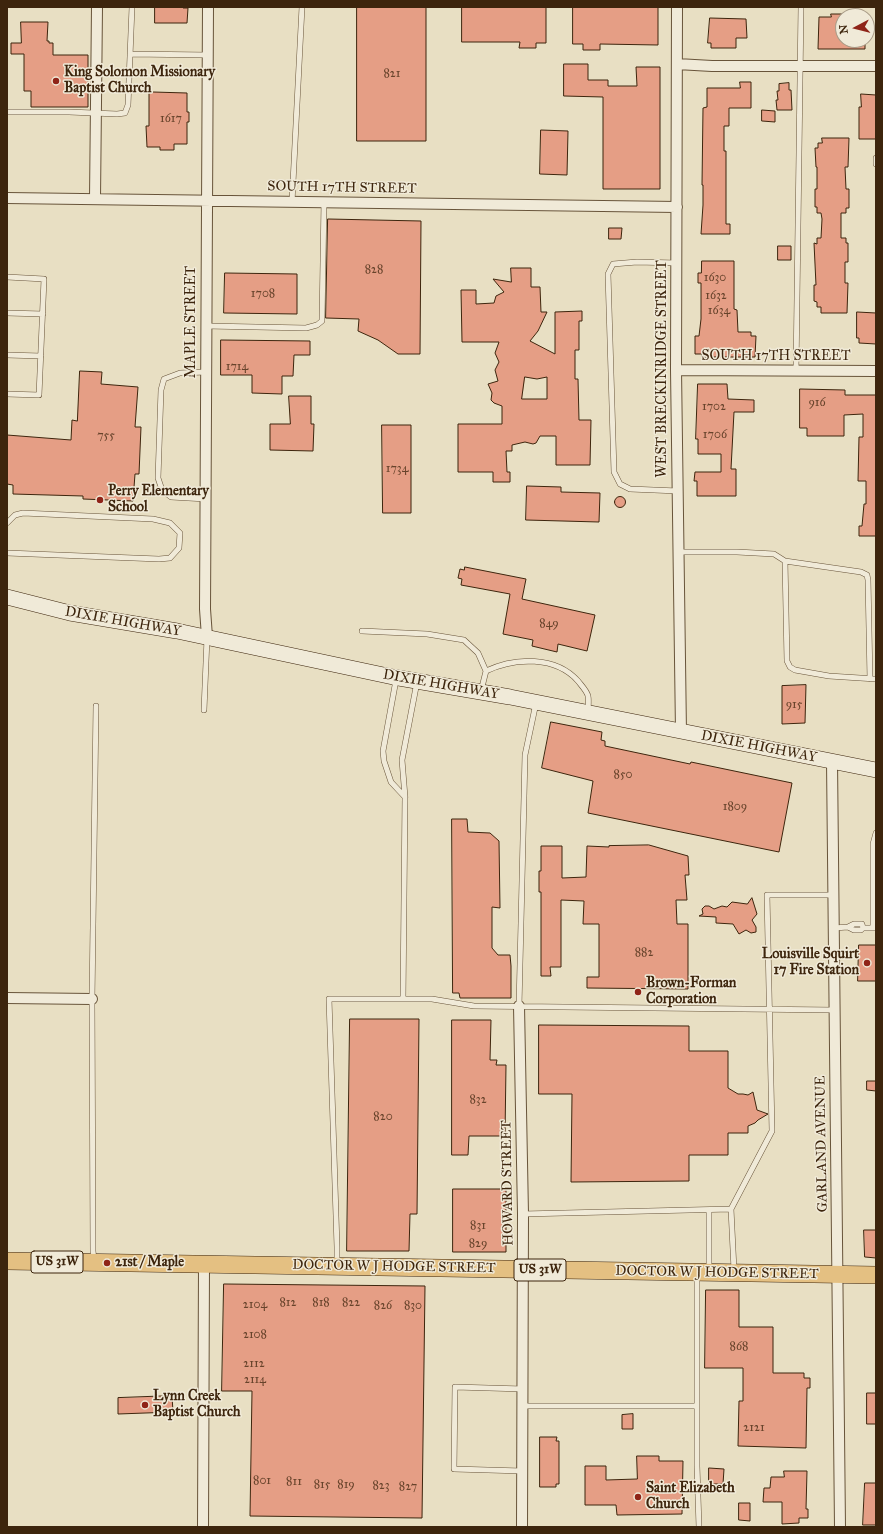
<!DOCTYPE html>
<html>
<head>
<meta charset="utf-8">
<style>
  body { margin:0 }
  #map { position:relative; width:883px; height:1534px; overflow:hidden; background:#e8dfc3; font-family:"IM FELL Great Primer",serif }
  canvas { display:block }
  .frame { position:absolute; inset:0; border:8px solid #3d250d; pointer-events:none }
  .north { position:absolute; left:835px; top:8px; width:40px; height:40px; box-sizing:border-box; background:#f0ead8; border:1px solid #a89b87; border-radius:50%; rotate:263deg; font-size:11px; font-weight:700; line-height:16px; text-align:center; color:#3d250d }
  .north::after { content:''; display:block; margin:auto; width:14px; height:18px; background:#8f2418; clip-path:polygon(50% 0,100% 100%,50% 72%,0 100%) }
</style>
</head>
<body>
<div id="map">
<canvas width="883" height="1534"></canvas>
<div class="frame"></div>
<div class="north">N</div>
</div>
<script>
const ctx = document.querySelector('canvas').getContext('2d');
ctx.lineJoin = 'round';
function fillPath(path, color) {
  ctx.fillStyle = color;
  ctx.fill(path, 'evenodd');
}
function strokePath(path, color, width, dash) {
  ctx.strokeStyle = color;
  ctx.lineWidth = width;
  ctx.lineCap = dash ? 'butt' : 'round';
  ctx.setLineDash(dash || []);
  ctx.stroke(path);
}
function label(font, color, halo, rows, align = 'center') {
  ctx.font = font + ' "IM FELL Great Primer",serif';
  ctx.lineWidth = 3;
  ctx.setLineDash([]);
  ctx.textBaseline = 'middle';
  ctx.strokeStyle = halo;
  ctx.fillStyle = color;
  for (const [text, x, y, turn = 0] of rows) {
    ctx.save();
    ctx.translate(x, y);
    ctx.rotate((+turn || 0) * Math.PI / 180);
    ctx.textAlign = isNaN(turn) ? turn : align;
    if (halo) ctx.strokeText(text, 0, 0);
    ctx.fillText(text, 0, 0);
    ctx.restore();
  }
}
const building = new Path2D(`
  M155 7H183V8H188L187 23H155Z
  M357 7H426V141H357Z
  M462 7H546V43H536V48H519L520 42H462Z
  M573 7H658V45L600 44V50H583V44H573Z
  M831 14H842V40H865V49H818L819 17H831Z
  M710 18 746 19 747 38H736V48H711V43H708Z
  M21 22H48L47 41H49V43H53V55H88V107H31V91H24V54H11V43H21Z
  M564 64H588V80H608V86H637L636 67H660V189H603V97L564 96Z
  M740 82H751V108H729V126H724V151H726V224H730V234H701L703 205V185H702L703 108 707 107V88H740Z
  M789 83V90H791L792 110H777L776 100H778L777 91H779V84Z
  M153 92 187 93V112H189V122H187V144H174V150H160V147H147L146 126H149V93Z
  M861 94 876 95V139H859V107H861Z
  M762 110 775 111V122L762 121Z
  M541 130 568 131 567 175 540 174Z
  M822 138H849L848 167H845L846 189H849V208H846V213H841V238H846V243H848V262H845V283H848L847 313H821V307H817V302L814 301V285H816L814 243 817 244V238H821L822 219 821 213H817V207H815V189H817V167H816L815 148H818V143H822Z
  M328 219 421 221 420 354H398L378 340 358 331 359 319 326 318Z
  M609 228H622L621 239H609Z
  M778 246H791V260H778Z
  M702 261H734V309L737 310 738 332H751V336H756L755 357H702V354H695V336H699L701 319V283H698V273H701Z
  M511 268H531V287H540L541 312H547L538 331 530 341 555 354V312L582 311V321H579V350H575V379H578L579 420H591L590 465H556V436H540L536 443 533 444 525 442 512 445V451H506L507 472H510V482H493V472H458V424H502V406L494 403 491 400 492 393 488 384 498 381 495 370 499 362 495 353 499 342H462L461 290H476V304L494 303 496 296 504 292 493 279 511 282ZM525 377 537 379 547 377V399H522Z
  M225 273 297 274V314L224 313Z
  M857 312 876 313V344L859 343V338H857Z
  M221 340 310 341V355H294L293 376H282V394L252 393V375H221Z
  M80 371 102 372 101 384 138 387 135 427H141L139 474H135L133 501 83 499V496L13 494V485L7 484V435L71 440 72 420 77 421Z
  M698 384H727L728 399 754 400V412H734L731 469H736V496H697V481H694L695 472H721V454H698V439H696Z
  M800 389 845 390V395H876V536H859V526H862L864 504H866V481H858L859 437H863V414L844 415V436H807V428H800Z
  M289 396H311V424H314L313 451 270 450V424H290Z
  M382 425H411V513H383Z
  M527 486 561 487V492L600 493 599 522 526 520Z
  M614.5 502a5.5 5.5 0 1 1 11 0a5.5 5.5 0 1 1-11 0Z
  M465 567 526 579 522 599 595 615 587 651 558 644 557 652 532 646 533 640 503 634 510 594 461 585 462 579 458 578 460 569 464 570Z
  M806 685 805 723 782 724V686Z
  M551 722 602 732 601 740 605 741V746L690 764 691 762 792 783 779 852 588 813 593 781 542 768Z
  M452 819H467L468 832 490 833 499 841 500 908 492 907V948L498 955H510L511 966V998H460L459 993H453Z
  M649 845 688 856 689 875H685L687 900H676L677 924H688V989L587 988V977H599V924H583L584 901 561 900V967H550L551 976H541V892H539V871H541V846H562V878L586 877 587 846 609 847V846Z
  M752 898 757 914 752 920 756 927V932L751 933 746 930 739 934 733 924 716 923V917L699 916 703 914 702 909 705 906H709L714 909 722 906 727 907 732 902 747 904Z
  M859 945H876V981H858Z
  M350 1019H419L417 1214H410L409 1251H347Z
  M452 1020H491L490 1060H497L496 1065H506L505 1136H469L468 1155H452Z
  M539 1025 689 1026V1051H728V1088L738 1094H743L748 1095 753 1092 757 1110 768 1114 758 1120 755 1123 748 1126V1133H728V1155H689V1181L571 1182 572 1094H539Z
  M867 1081H876V1091L867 1090Z
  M453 1189H506V1252H453Z
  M864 1230H876V1258L865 1257Z
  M224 1284 425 1286 422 1518 250 1516 252 1391H222Z
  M706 1290H739V1327H773V1373H804V1378H810V1388H807L806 1448 738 1446 739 1401H743V1368H705Z
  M867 1393H876V1424H867Z
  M172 1396 173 1412 118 1414V1398Z
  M633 1414V1429H622V1415Z
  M540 1437H557L556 1441H559V1484H556V1487H540Z
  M637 1456H659V1461H683L682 1514 617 1515 616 1505H585V1466H606V1480L637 1479Z
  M709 1468 724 1469 723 1484H709Z
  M784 1471H807L806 1509H808V1518H799V1523L782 1524V1502H763L764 1488H770L771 1477H784Z
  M865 1483H876V1525H863Z
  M739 1503H750V1521L739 1520Z`);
fillPath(building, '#e59e85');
strokePath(building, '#3d250d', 1);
const lane = new Path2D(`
  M130 54 208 55
  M7 112H69L117 114 125 113 128 105 132 7
  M876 158V164
  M292 202 302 7
  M677 263 637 262 613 264 608 274 614 472 620 484 630 489 678 491
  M7 277 44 279 39 395 7 394
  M7 313 43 314
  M207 326 306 328 317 325 322 321 324 202
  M7 355 41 356
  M796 371 801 7
  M206 499 171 497 162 490 158 478 161 390 164 379 180 373 206 372
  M7 523 15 515 23 513 153 519 170 523 180 533 179 548 170 558 159 559 7 553
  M678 552H737L774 554 785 561 861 572 867 575 868 580 870 679
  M785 561 787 661 790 667 795 670 829 676 876 679
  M362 631 427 634 464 640 478 653 486 671 481 691
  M486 671C515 657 556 656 578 681 581 685 587 691 588 696 589 701 588 707 588 712
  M396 680 383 751 384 761 391 782 405 797
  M204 710 207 638
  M848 927 854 930H861L863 928H875
  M834 928 848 927 854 924H862L863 928
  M873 928V844L876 833
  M403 999 405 797 402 760 417 682
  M519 1006 525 755 536 703
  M709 1210V1269
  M523 1214 731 1209
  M94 1260 93 1251 92 999 96 706
  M337 1263V1247L329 999H432L474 1006 834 1010
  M734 1270 731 1209 772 1131 767 895H833
  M697 1274V1466L699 1527
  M523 1406H697
  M522 1471 454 1469 455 1387 523 1389`);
const street = new Path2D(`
  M677 7 676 370 681 732
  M677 64 712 66H876
  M7 198 677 207
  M95 198 97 7
  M676 370 876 371
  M207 637 205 609 208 7
  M832 761 840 1527
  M7 998 92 999
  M519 1006 523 1214 522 1527
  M203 1527 204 1265`);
const secondary = new Path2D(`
  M7 597 70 613 177 631 393 677 510 697 876 770`);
const primary = new Path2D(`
  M7 1261 876 1275`);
strokePath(lane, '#68543a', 6);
strokePath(street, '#68543a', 12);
strokePath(secondary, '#3d250d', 16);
strokePath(primary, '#3d250d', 18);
strokePath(lane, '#f0ead8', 5);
strokePath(street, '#f0ead8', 10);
strokePath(secondary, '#f0ead8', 15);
strokePath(primary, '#e4c082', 17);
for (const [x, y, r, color] of [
  [56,81,4,"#8f2418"],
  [100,500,4,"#8f2418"],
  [867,963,4,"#8f2418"],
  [638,992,4,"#8f2418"],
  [107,1263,4,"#8f2418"],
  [145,1405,4,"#8f2418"],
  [638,1497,4,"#8f2418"]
]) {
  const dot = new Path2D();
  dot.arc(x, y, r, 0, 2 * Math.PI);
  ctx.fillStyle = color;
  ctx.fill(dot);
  strokePath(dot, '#f0ead8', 1.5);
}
label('12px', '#67432b', null, [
  ["821",392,74],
  ["1617",171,119],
  ["828",374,270],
  ["1630",715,278],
  ["1708",263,294],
  ["1632",716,296],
  ["1634",719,311],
  ["1714",237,367],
  ["916",817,403],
  ["1702",714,407],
  ["1706",715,435],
  ["755",106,436],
  ["1734",397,469],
  ["849",549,624],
  ["915",794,705],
  ["850",623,775],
  ["1809",735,807],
  ["882",644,953],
  ["832",478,1100],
  ["820",383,1117],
  ["831",478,1226],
  ["829",478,1244],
  ["812",288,1303],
  ["818",321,1303],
  ["822",351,1303],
  ["2104",255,1305],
  ["826",383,1306],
  ["830",413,1306],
  ["2108",255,1335],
  ["868",739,1347],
  ["2112",254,1364],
  ["2114",255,1380],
  ["2121",754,1428],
  ["801",262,1481],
  ["811",294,1482],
  ["815",322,1485],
  ["819",346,1485],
  ["823",381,1486],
  ["827",408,1487]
]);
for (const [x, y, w] of [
  [57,1262,52],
  [540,1270,52]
]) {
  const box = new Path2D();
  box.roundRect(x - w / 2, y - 11, w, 22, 3);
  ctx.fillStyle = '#f0ead8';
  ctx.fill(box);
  strokePath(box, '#3d250d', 1);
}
label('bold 13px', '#3d250d', null, [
  ["US 31W",57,1262],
  ["US 31W",540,1270]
]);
label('bold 14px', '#3d250d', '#f0ead8', [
  ["King Solomon Missionary",64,73],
  ["Baptist Church",64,89],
  ["Perry Elementary",108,492],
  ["School",108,508],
  ["Louisville Squirt",859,955,"right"],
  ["17 Fire Station",859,971,"right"],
  ["Brown-Forman",646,984],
  ["Corporation",646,1000],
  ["21st / Maple",115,1263],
  ["Lynn Creek",153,1397],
  ["Baptist Church",153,1413],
  ["Saint Elizabeth",646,1489],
  ["Church",646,1505]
], 'left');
label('14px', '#3d250d', '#f0ead8', [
  ["SOUTH 17TH STREET",342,188,1],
  ["MAPLE STREET",192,322,-90],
  ["SOUTH 17TH STREET",776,357],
  ["WEST BRECKINRIDGE STREET",663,369,-90],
  ["DIXIE HIGHWAY",123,622,10],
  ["DIXIE HIGHWAY",441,685,10],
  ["DIXIE HIGHWAY",759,747,11],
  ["GARLAND AVENUE",822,1144,-91],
  ["HOWARD STREET",508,1183,-91],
  ["DOCTOR W J HODGE STREET",394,1267,1],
  ["DOCTOR W J HODGE STREET",717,1273,1]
]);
</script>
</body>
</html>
